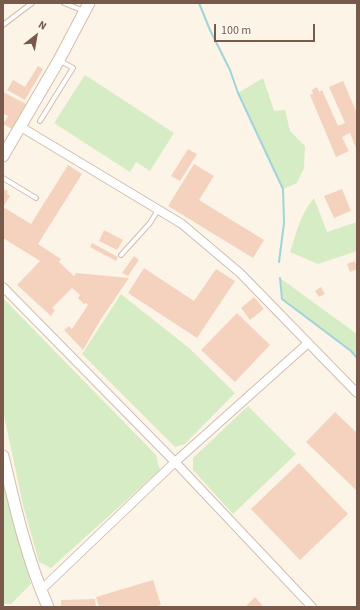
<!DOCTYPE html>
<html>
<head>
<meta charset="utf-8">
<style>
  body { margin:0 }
  #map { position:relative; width:360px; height:610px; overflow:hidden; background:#fdf4e8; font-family:"Source Sans 3",sans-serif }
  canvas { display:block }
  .frame { position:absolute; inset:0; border:4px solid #78594a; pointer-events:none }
  .north { position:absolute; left:16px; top:16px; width:40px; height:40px; -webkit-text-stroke:3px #fff8ef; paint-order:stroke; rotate:31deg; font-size:11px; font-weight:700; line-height:16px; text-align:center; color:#78594a }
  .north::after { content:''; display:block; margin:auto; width:14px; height:18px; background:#78594a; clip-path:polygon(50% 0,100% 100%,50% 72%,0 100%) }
  .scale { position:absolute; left:214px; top:24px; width:101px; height:18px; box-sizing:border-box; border:2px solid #78594a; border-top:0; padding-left:5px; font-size:12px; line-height:14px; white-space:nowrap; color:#78594a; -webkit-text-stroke:3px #fff8ef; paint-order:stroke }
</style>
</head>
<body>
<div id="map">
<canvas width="360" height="610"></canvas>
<div class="frame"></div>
<div class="north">N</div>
<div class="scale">100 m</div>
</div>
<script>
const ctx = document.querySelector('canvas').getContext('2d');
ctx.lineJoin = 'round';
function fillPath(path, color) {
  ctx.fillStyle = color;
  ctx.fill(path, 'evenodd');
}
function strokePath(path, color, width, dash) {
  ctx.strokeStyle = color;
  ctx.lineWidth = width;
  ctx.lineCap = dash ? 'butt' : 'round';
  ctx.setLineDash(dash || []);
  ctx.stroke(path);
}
fillPath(new Path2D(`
  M85 75 174 133 150 171 136 162 130 172 54 123Z
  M263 78 274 111 285 110 290 131 305 146 304 168 297 183 283 189 238 93Z
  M314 198 327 232 357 222V251L318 264 290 252C297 232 300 214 314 198Z
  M280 278 357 334V358L351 351 282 299Z
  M121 294 189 348 235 393 185 444 175 447 82 354Z
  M3 298 156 455 160 470 51 568 39 562 23 505 3 411Z
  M248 406 296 454 233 514 193 470V458Z
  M3 474 31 584 11 604H3Z`), '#d6ecc5');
strokePath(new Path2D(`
  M199 3 210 30 230 70 238 93 283 189 284 223 279 262
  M280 278 282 299 351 351 357 358`), '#a1d3da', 2);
fillPath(new Path2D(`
  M38 66 43 69 25 100 7 90 13 80 25 87Z
  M343 81 357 113V151L350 133 342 137 349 151 336 157 310 95 313 94 312 90 317 87 319 92 322 90 338 126 345 123 329 87Z
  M3 92 26 104 12 129 3 124 8 116 3 113Z
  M188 149 197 154 180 181 171 176Z
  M194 164 214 176 199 200 264 240 253 258 168 206Z
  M68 165 82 174 38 244 61 259 59 262 74 276 76 273 129 278 101 319 83 350 64 330 69 326 72 329 88 305 86 303 84 304 78 298 80 295 72 288 52 308 55 310 51 316 17 285 40 261 3 238V191L4 189 8 191 7 194 10 196 3 207 31 224Z
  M342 189 351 211 334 218 324 196Z
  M104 230 123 240 117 250 99 241Z
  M92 243 118 257 116 261 90 247Z
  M134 256 139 260 128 276 122 273Z
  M355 261 357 269 350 272 347 264Z
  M144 268 194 301 216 269 235 281 197 338 128 293Z
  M321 287 325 294 319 297 315 291Z
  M254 297 264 309 250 320 241 308Z
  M237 313 270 345 235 382 201 350Z
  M335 412 357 433V491L306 442Z
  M299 463 348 514 300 560 251 509Z
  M153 580 161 605 154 607H99L96 597Z
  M255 597 262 605 260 607H245Z
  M95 599 96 607H61V600Z`), '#f4d2be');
const lane = new Path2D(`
  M64 3 84 11
  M3 25 32 3
  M40 121 73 68 59 60
  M3 178 36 198
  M121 255 150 223 158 210`);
const street = new Path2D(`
  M21 127 182 224 240 273 357 393
  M3 287 175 462 312 607
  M41 590 175 462 307 344`);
const secondary = new Path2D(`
  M3 156 59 60 89 3
  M3 456C15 507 27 559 48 607`);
strokePath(lane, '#d2bdaf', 6);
strokePath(street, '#d2bdaf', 10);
strokePath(secondary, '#d5bdac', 13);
strokePath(lane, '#fff', 4);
strokePath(street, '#fff', 8);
strokePath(secondary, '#fff', 11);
</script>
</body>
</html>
